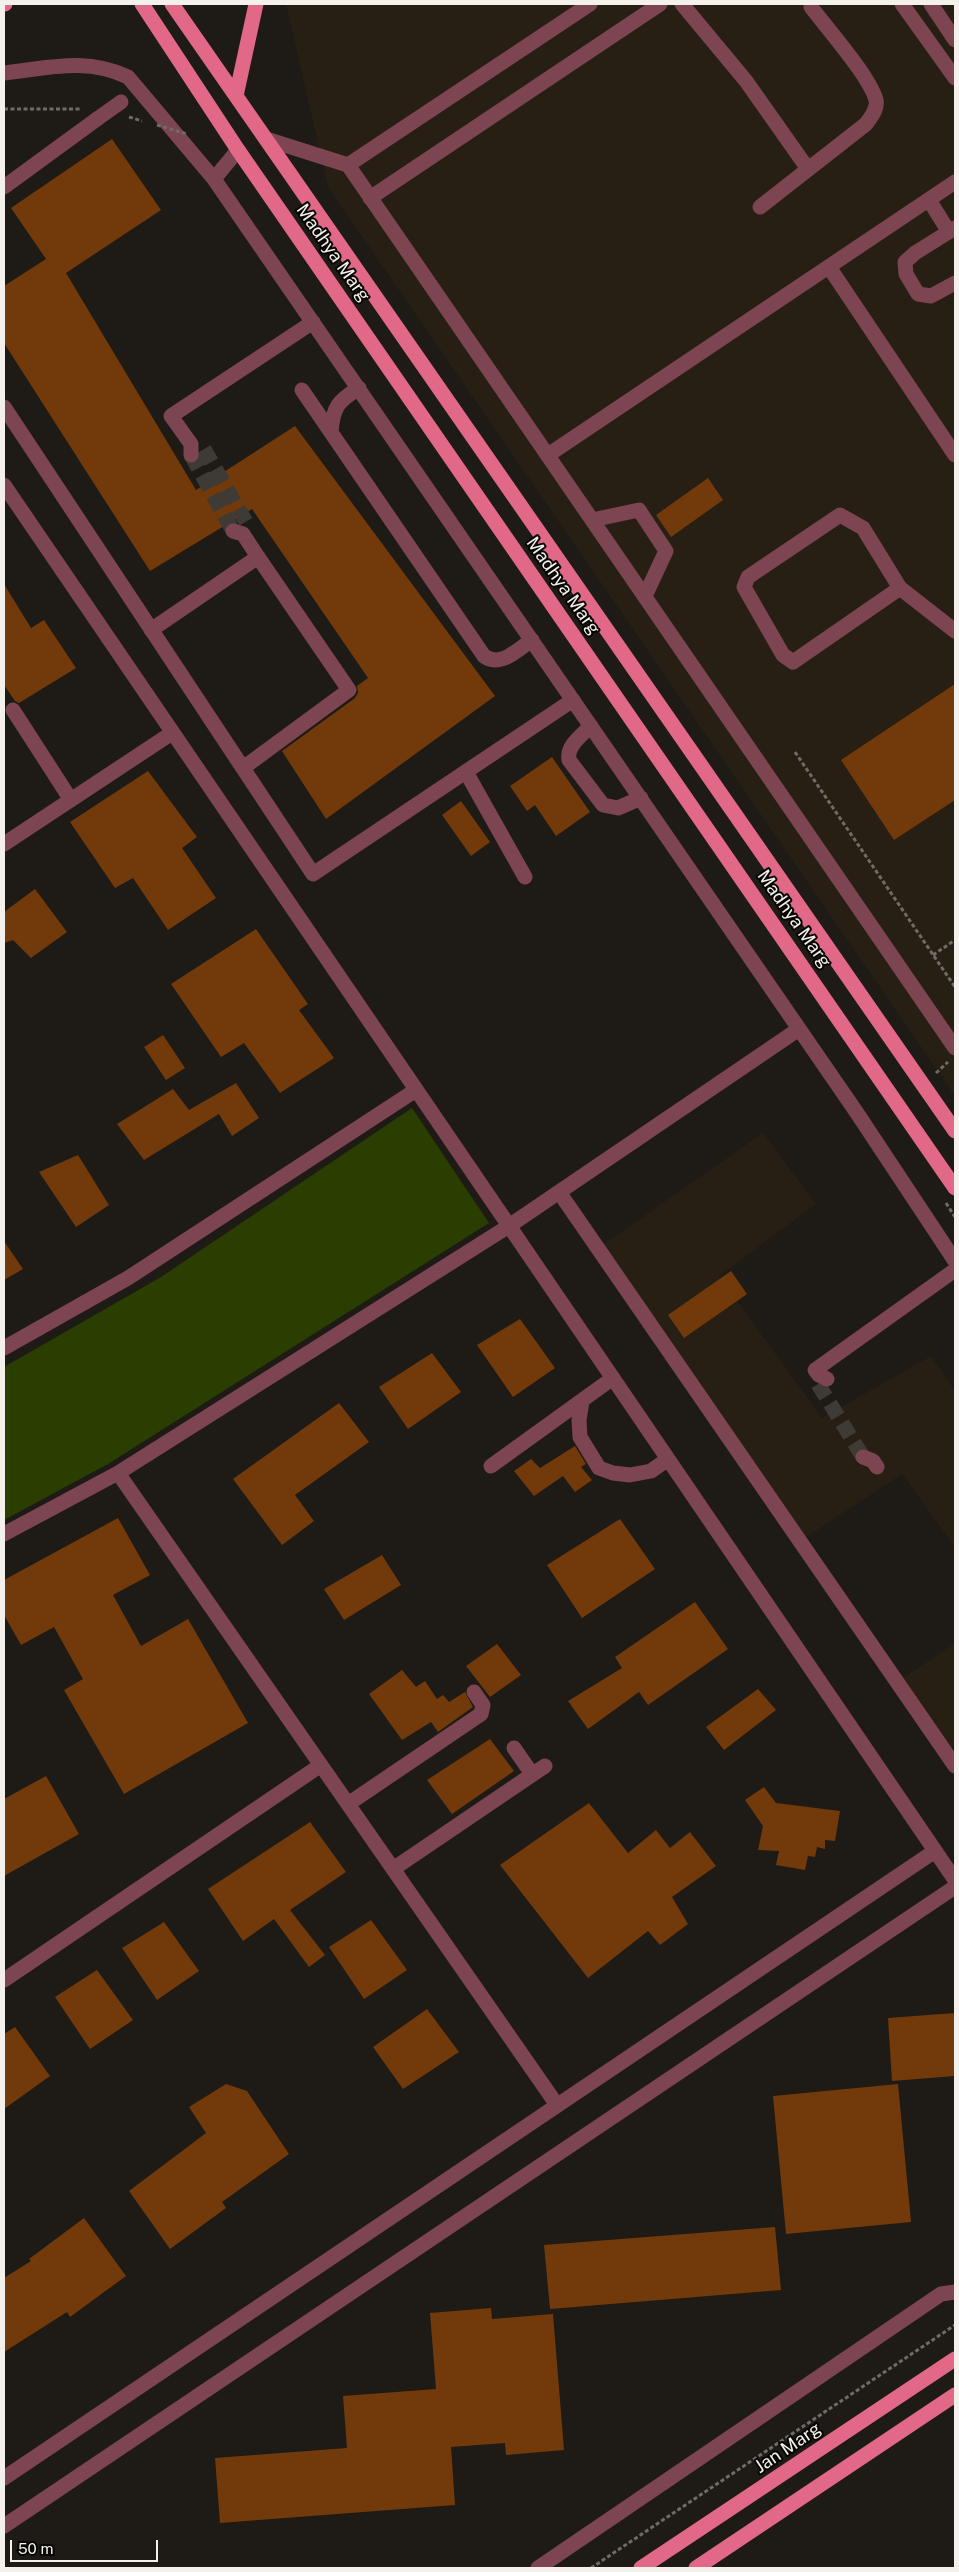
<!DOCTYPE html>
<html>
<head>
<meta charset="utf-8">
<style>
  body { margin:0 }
  #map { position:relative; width:959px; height:2572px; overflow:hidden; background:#1e1a15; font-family:"Public Sans",sans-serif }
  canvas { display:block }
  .frame { position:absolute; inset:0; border:5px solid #f4f1ed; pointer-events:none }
  .scale { position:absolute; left:10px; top:2540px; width:148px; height:22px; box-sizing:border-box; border:2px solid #f4f1ed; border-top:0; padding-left:6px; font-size:15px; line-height:18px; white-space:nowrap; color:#f4f1ed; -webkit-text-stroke:4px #070604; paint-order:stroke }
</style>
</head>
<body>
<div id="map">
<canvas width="959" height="2572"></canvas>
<div class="frame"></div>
<div class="scale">50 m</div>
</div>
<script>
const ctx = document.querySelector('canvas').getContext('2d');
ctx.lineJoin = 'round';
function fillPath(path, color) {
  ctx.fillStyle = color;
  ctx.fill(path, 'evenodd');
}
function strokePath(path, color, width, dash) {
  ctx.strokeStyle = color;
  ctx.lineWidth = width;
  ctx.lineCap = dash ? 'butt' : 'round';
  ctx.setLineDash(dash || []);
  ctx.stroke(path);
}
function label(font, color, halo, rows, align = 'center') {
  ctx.font = font + ' "Public Sans",sans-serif';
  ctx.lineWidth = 4;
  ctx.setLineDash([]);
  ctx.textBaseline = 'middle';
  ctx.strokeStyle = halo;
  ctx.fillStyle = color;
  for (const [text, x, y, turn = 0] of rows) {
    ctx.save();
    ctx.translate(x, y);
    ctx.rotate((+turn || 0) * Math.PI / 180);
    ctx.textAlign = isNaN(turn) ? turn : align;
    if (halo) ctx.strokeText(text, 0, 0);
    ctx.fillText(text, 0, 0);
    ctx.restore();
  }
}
fillPath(new Path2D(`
  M286 4H955V1096L328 187Z
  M763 1133 816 1204 719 1276 822 1418 931 1356 955 1391V1547L902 1474 805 1538 594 1251Z
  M955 1643V1744L950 1748 900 1680Z`), '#271f14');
fillPath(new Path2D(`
  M412 1108 489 1223 108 1464 4 1520V1367L161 1277Z`), '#2a3e00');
fillPath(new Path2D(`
  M112 139 161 210 66 273 196 490 295 426 495 696 326 819 282 751 355 698 358 693 357 686 368 678 252 509 150 571 4 343V286L46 259 11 208Z
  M708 478 723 500 671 537 656 515Z
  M4 584 31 628 44 620 76 668 19 703 15 701 4 685Z
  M955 684V800L894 840 841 760Z
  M552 757 590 812 556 836 535 805 527 811 510 786Z
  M148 771 197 837 182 848 216 898 168 930 133 878 115 888 70 822Z
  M461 801 490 842 471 856 442 815Z
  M35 889 67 932 31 958 13 940 4 943V912Z
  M256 929 308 1004 299 1010 334 1058 280 1093 244 1043 221 1057 171 984Z
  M163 1035 185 1068 166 1080 144 1047Z
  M236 1083 259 1118 232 1136 219 1114 144 1160 117 1124 173 1089 189 1110Z
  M78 1155 109 1205 76 1227 39 1172Z
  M4 1241 23 1269 4 1280Z
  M731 1271 747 1294 684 1338 668 1315Z
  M520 1319 555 1368 513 1397 477 1345Z
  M432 1353 461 1392 408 1429 379 1387Z
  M339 1403 369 1442 295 1495 314 1521 282 1545 233 1479Z
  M575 1446 586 1464 581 1467 592 1480 575 1492 563 1476 534 1496 514 1471 531 1459 540 1468Z
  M118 1518 150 1575 113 1595 141 1646 188 1619 248 1723 124 1794 64 1690 83 1679 54 1627 21 1645 4 1615V1580Z
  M620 1519 655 1569 582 1618 547 1565Z
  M382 1555 401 1585 344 1620 324 1589Z
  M695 1602 728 1649 648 1705 639 1692 588 1729 568 1701 622 1668 615 1657Z
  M497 1644 521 1675 490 1697 466 1666Z
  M402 1670 416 1687 425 1681 437 1699 443 1695 449 1702 465 1692 473 1707 438 1732 431 1722 402 1740 369 1694Z
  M758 1689 776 1710 724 1750 706 1727Z
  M490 1739 514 1771 452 1814 427 1780Z
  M46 1776 79 1834 4 1876V1799Z
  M764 1787 776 1803 840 1811 835 1841 825 1840V1849L817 1847 815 1857 808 1856 805 1870 776 1865 779 1851 758 1850 763 1826 745 1800Z
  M589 1803 628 1853 656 1830 670 1848 690 1832 716 1866 672 1897 688 1924 660 1945 648 1931 588 1978 500 1865Z
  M310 1822 346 1872 290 1910 325 1955 309 1967 274 1919 243 1941 208 1889Z
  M371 1920 407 1970 364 1999 329 1947Z
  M164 1922 199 1971 157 2000 122 1948Z
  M97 1970 133 2020 90 2049 55 1997Z
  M427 2009 459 2052 403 2089 373 2047Z
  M955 2013V2076L892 2081 888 2018Z
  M15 2027 50 2076 4 2109V2034Z
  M226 2084 247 2091 289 2154 222 2202 226 2208 170 2249 129 2191 206 2133 189 2107Z
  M898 2084 911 2222 786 2234 773 2096Z
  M84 2218 126 2276 70 2317 67 2312 4 2352V2278L31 2261 29 2259Z
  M775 2227 781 2290 550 2309 544 2245Z
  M491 2308 492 2319 553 2314 564 2450 506 2455 505 2443 451 2447 455 2505 220 2523 215 2458 347 2448 343 2396 436 2389 430 2313Z`), '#723a0b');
strokePath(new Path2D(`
  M204 449 246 522
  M191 455 233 531
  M818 1384 863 1457`), '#3e3a35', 15, [15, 8]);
strokePath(new Path2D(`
  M4 109H82
  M129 117 142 121
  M795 752 955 987
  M933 955 955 940
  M936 1073 948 1062
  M946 1203 955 1217
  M591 2568 955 2325`), '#6f6b67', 3, [4, 2.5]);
strokePath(new Path2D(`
  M682 4 746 81 808 169
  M902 4 955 78
  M931 4 955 40
  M4 73C48 68 87 57 128 77L214 179
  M266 139 348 165 955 1048
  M238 150 214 179 857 1113 955 1261
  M348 165 590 4
  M4 187 97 119
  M370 198 660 4
  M929 200 949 232
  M760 207 866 124C871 117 878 109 876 100 870 77 827 28 811 7
  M955 228 915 253 905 262 906 274 918 294 931 296 955 283
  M829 267 955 455
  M302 390 484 656C501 668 517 650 532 640
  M4 407 313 874 573 700
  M331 432C333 407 338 401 359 388
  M191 455V444L171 416 313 322
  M548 455 955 182
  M4 485 955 1880
  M592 520 639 510 666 551 645 596
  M233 531 243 534 258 557
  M900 588 793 662 783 655 744 587 748 577 840 515 863 528 900 588 955 631
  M151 630 258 557 349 690 243 768
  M13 710 71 800
  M591 726C582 735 566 746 569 760L603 805 618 808 641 798
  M466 772 525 877
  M4 844 172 733
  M559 1192 955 1766
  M4 1348 128 1278 416 1090
  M827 1379 819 1375 815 1370 955 1270
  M582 1401 579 1420 580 1437 599 1468 613 1473 630 1475 651 1471 668 1459
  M863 1457 873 1461 877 1467
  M491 1466 613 1378
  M118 1473 557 2105
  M4 1534 118 1473 509 1226 799 1029
  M514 1748 532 1774
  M348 1804 481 1714 483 1705 474 1692
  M393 1869 545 1766
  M4 1980 321 1765
  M4 2478 935 1851
  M4 2526 955 1887
  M538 2568 941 2294 955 2292`), '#7d4451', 15);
strokePath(new Path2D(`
  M4 4H5
  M142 4 238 150 955 1188
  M172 4 955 1131
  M236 96 256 4
  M641 2568 955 2359
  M696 2568 955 2395`), '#e16886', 15);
strokePath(new Path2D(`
  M157 125 187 134`), '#6f6b67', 3, [4, 2.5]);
strokePath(new Path2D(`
  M97 119 121 102`), '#7d4451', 15);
label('18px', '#f4f1ed', '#070604', [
  ["Madhya Marg",333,253,55],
  ["Madhya Marg",563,586,55],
  ["Madhya Marg",794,919,55],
  ["Jan Marg",788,2448,-34]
]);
</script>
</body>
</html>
